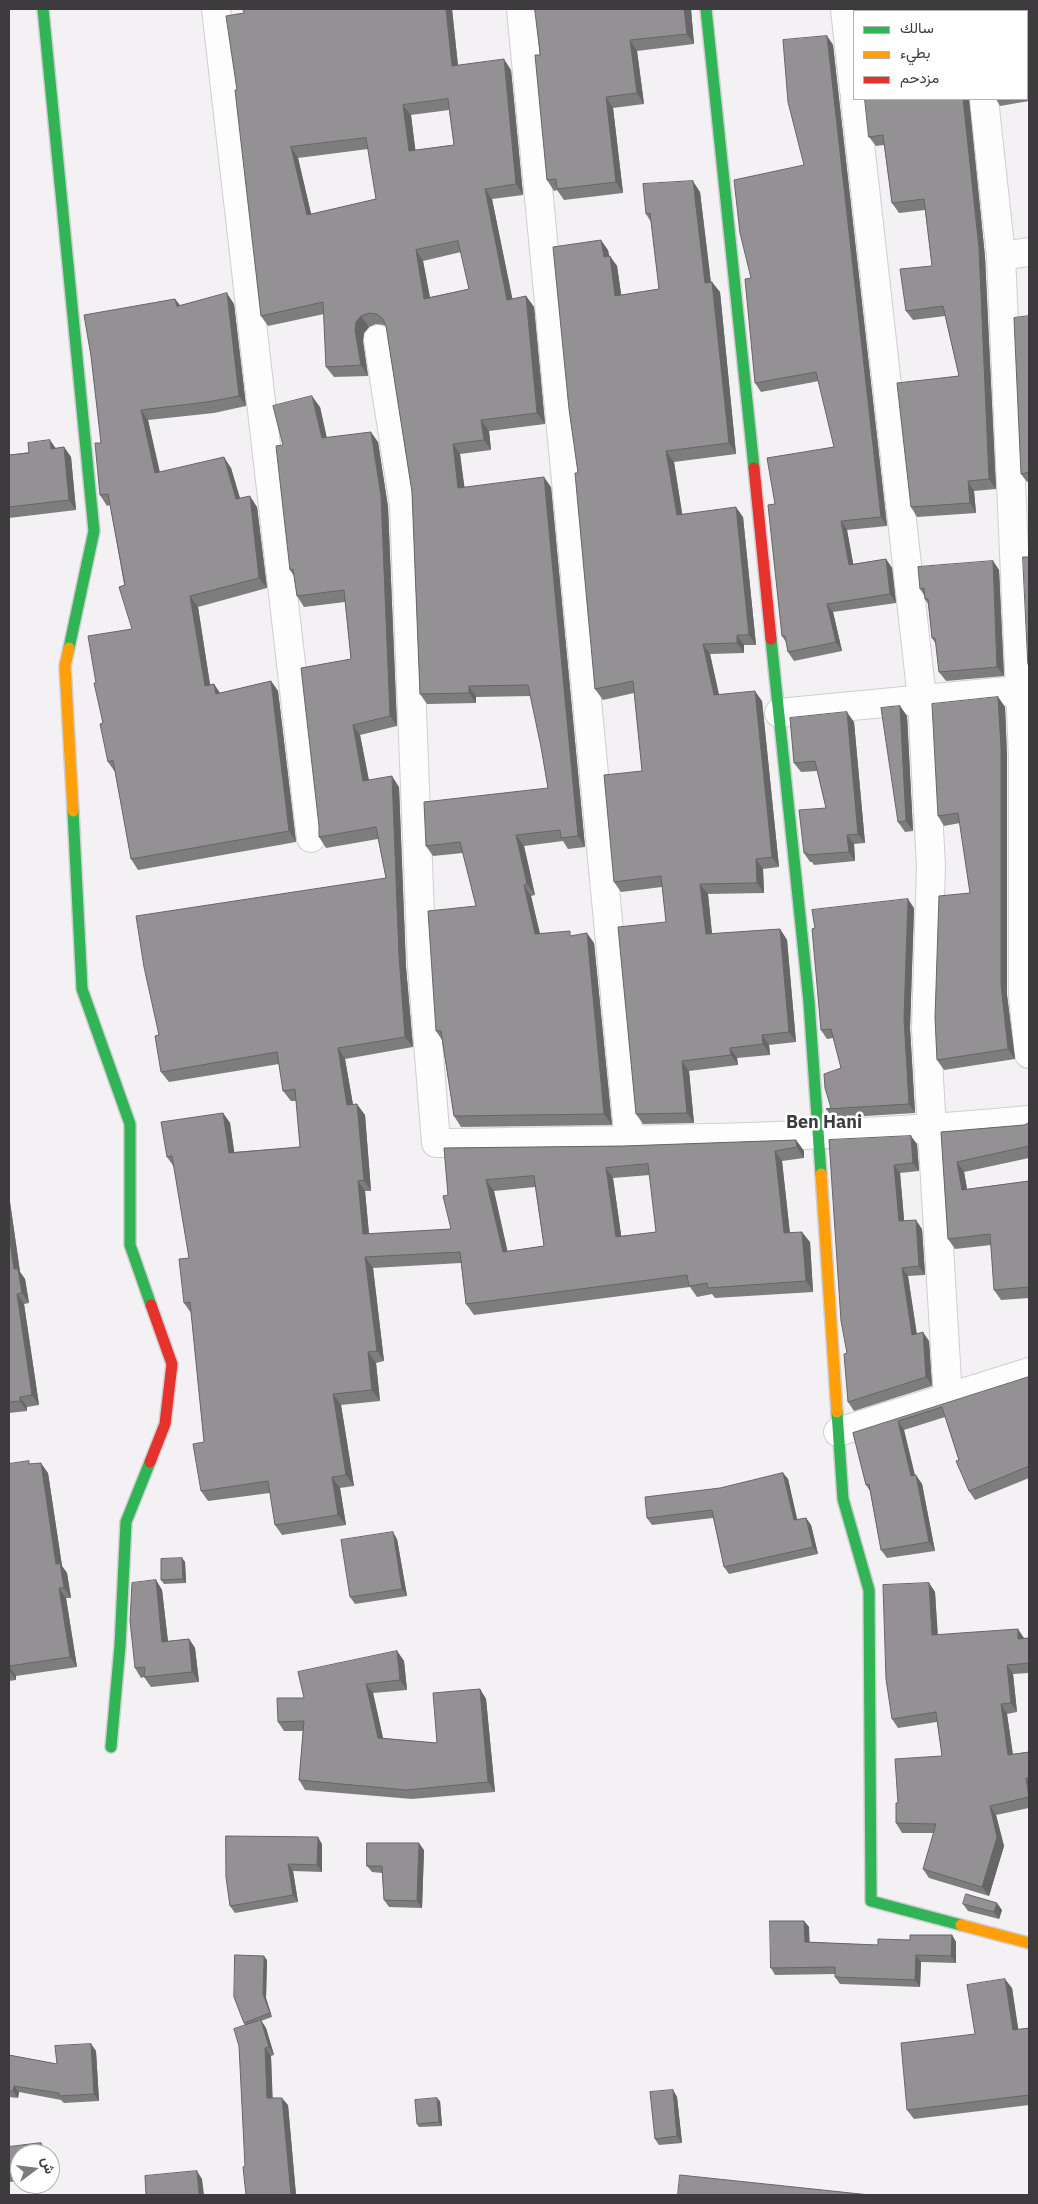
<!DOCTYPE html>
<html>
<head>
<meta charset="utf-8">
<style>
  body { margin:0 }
  #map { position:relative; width:1038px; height:2204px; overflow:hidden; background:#f4f1f5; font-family:"IBM Plex Sans",Vazirmatn,sans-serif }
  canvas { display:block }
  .frame { position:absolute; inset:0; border:10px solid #3d3b3e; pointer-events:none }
  .legend { position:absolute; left:853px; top:10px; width:175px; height:90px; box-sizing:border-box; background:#fff; border:1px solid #b1b1b2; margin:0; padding:6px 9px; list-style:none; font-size:15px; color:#3d3b3e }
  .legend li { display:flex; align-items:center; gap:10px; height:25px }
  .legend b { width:25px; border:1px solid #b1b1b2 }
  .north { position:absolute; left:10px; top:2144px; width:50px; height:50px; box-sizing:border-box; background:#fff; border:1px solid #b1b1b2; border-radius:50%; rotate:75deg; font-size:14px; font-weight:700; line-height:20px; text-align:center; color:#3d3b3e }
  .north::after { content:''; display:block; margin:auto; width:18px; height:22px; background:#7d7b7e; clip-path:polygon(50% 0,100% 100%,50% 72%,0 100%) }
</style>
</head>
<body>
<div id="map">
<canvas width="1038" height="2204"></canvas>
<div class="frame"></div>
<ul class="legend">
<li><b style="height:6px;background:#30b455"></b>سالك</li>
<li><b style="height:6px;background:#ff9f0a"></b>بطيء</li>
<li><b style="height:6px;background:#e5322d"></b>مزدحم</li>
</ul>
<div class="north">ش</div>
</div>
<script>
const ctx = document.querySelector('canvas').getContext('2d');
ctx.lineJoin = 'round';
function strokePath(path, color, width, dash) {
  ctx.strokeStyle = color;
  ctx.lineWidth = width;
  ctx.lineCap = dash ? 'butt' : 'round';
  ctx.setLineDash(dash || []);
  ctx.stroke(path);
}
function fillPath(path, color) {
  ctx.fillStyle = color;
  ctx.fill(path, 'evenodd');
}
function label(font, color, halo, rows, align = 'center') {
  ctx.font = font + ' "IBM Plex Sans",sans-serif';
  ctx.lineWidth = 5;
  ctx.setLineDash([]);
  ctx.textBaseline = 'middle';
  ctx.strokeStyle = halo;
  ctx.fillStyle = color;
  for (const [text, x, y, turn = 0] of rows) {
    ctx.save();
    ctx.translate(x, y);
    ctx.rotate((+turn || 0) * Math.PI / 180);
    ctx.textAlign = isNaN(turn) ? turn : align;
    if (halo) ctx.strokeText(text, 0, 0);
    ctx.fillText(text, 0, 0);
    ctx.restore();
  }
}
const street = new Path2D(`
  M216 9 311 838
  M521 9 629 1141
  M845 9 854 90
  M974 9 975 11
  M855 99 922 699 931 866 926 1028 948 1398
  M984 99 1001 256 1023 757V995L1029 1054
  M1001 256 1029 252
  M378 339 404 505 422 966 436 1143C634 1140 832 1139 1029 1120
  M779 713 1029 689
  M838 1432 1029 1372`);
const fast = new Path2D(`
  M43 9 94 531 69 648
  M706 9 754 468
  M771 639 809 1002 821 1174
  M73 811 82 989 130 1124V1245L151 1305
  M837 1412 843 1499 869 1590 871 1901 961 1925
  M111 1747 120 1646 126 1522 150 1462`);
const slow = new Path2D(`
  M69 648 65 666 73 811
  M821 1174 837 1412
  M961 1925 1029 1943`);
const jam = new Path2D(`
  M754 468 771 639
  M150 1462 165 1424 172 1364 151 1305`);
strokePath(street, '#d0ced0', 30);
strokePath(fast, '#d0ced0', 14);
strokePath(slow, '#d0ced0', 14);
strokePath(jam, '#d0ced0', 14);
strokePath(street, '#fdfdfe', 28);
strokePath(fast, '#30b455', 11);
strokePath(slow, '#ff9f0a', 11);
strokePath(jam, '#e5322d', 11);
fillPath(new Path2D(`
  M243 9H452L458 65 511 70 523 195 492 199 512 299 526 296 534 307 545 424 489 431 491 450 460 454 464 487H551L585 847 568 849 563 841 524 846 535 895 531 896 540 933 573 936 594 943 612 1125 461 1127 454 1116 442 1040 436 1031 476 906 463 853 433 856 426 846 548 788 541 747 531 696 476 697V703L427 704 420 694 412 492 386 326 384 325 376 324 369 327 364 333 363 341 368 376 334 377 326 367 324 314 268 326 261 316 237 90 244 13ZM449 110 454 145 415 150 411 115ZM368 149 376 199 311 214 298 158ZM461 252 469 289 430 297 423 261Z
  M535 9H691L694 44 637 51 644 104 613 108 623 193 564 200 557 190 554 191 547 180 540 55Z
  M1029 9V101L1000 106 996 99H1027V11Z
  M827 36 833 45 887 526 847 530 853 564 886 559 892 568 896 603 833 612 842 651 794 661 788 652 786 642 782 636 775 504 834 447 819 381 761 392 755 383 751 278 804 165Z
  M865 99H969L985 257 996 489 974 491 976 513 917 517 911 507 959 376 945 316 913 320 906 311 932 266 925 210 899 213 892 203 884 145 876 146 869 137Z
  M700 192 711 282 720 292 736 454 674 462 682 514 743 517 756 645H744V653L710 654 719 694 762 701 779 867 763 869 764 893 708 894 712 934 780 929 787 940 796 1042 769 1045 770 1055 737 1058 738 1065 689 1071 694 1123 643 1124 636 1114 666 922 662 887 621 892 614 882 642 771 634 693 603 700 595 689 578 473 608 250 609 256 617 266 621 295 659 289 651 222 646 214Z
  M175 299 180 305 234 304 246 406 214 413 148 420 160 472 231 468 240 498 257 507 267 588 198 607 210 685 214 684 220 693 271 681 278 691 296 842 138 870 131 859 115 772 108 762 103 723 96 683 132 629 110 505 107 506 100 495 101 443 91 356Z
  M1029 316V481L1027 482 1021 474Z
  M320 407 327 438 378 442 388 507 397 726 360 735 369 780 399 787 406 967 413 1047 345 1059 353 1105 365 1115 371 1191H365L369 1234 451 1229 444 1148 623 1146 796 1140 804 1151V1158L782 1161 790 1233 810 1242 813 1292 715 1298 712 1294 697 1297 690 1287 474 1315 466 1304 461 1263 373 1268 384 1361 376 1363 380 1401 341 1405 354 1486 340 1488 346 1525 282 1535 275 1525 270 1493 208 1501 201 1491 204 1442 191 1313 184 1303 189 1258 174 1167 167 1157 223 1113 230 1123 234 1152 300 1147 296 1101H291L283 1091 279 1064 169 1082 161 1072 159 1035 386 878 378 839 326 848 319 837 351 659 345 602 304 607 297 596 294 576 290 570 283 445ZM650 1175 656 1232 621 1236 613 1178ZM535 1187 544 1246 507 1251 494 1191Z
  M64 447 71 457 76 510 9 518V455Z
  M993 561 999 570 1004 676 946 681 939 672 936 644 932 638 928 604 925 599 924 595 920 589Z
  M998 697 1005 707 1007 757V995L1015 1059 944 1070 937 1060 970 893 960 823 944 826 938 816Z
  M900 706 907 716 913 831 905 832 898 822Z
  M854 722 865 843 854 844 855 861 814 865 812 862H810L804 853 826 808 817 771 801 772 794 763Z
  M914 908 910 1028 915 1113 833 1118 826 1109 831 1108 841 1068 833 1038 827 1039 821 1030Z
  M1029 1123V1158L964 1172 967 1189 1029 1181V1298L1001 1300 994 1290 991 1245 955 1249 948 1239 941 1132 1024 1125Z
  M829 1140 917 1144 919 1171 900 1173 904 1221 922 1229 925 1275 908 1276 917 1334 929 1341 932 1386 854 1411 848 1402 847 1353Z
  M9 1195 20 1272 25 1279 29 1303 24 1304 39 1405 27 1407V1411L9 1413Z
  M1029 1377V1478L975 1500 969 1491 945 1417 904 1430 915 1475 922 1484 935 1551 887 1558 881 1550 870 1491 866 1485 853 1433Z
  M9 1464H31L48 1473 62 1566 67 1573 71 1598H66L77 1667 16 1676V1680L9 1681Z
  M783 1473 788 1479 797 1520 806 1518 811 1525 818 1554 729 1574 724 1567 713 1518 652 1525 647 1518 720 1488Z
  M397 1539 407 1596 355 1604 350 1597Z
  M182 1558 185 1562 186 1583 164 1584 161 1580Z
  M156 1580 162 1590 168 1641 189 1639 195 1648 199 1682 151 1687 144 1677 141 1678 135 1668Z
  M929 1583 935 1592 938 1635 1029 1638V1673L1013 1674 1017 1712 1007 1714 1013 1754 1029 1752V1808L996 1815 1004 1846 989 1896 929 1878 923 1869 934 1833H902L896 1823 898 1803 942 1756 937 1722 898 1728 892 1719Z
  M397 1651 404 1661 407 1690 373 1693 383 1738 437 1743 480 1689 486 1699 495 1792 412 1799 305 1790 299 1780 303 1731H284L278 1722 304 1698Z
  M322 1844V1872L293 1871 298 1902 235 1913 230 1906 226 1877Z
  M424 1850 422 1908 389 1907 384 1900 382 1873 372 1872 367 1866Z
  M963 1904 1002 1910 999 1919 968 1911Z
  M804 1921 809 1927V1942L878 1945 910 1940 952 1935 956 1942V1963L921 1962 920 1987 840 1984 835 1977V1974L775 1975 771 1968Z
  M267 1960 266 1998 272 2017 261 2021 266 2028 274 2055 271 2056 272 2098 288 2105 296 2195H246L245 2025 244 2023Z
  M1012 1988 1018 2030 1029 2028V2105L914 2119 907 2110 975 2034Z
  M91 2044 96 2051 99 2101 64 2103 61 2100 19 2092 18 2098 9 2097V2055L57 2064Z
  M673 2090 677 2097 682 2143 659 2145 655 2139Z
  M440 2101 442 2126 419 2127 417 2124Z
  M41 2143 46 2150 20 2154V2181L10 2182 9 2180V2147Z`), '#7e7d7e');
fillPath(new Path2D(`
  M446 9H452L459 76 452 66Z
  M684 9H691L694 44 687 34Z
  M827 36 833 45 887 526 881 517Z
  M630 40 637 51 644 104 637 93Z
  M504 59 511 70 523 195 516 184Z
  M606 97 613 108 623 193 616 182Z
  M963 99H969L985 257 996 489 989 479Z
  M403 105 411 115 417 162 409 151Z
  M291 147 298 158 314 226 307 215Z
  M693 181 700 192 712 293 705 283Z
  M485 189 492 199 515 311 507 300Z
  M601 240 608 250 611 267 604 257Z
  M416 250 423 261 432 309 424 299Z
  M610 256 617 266 623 306 615 296Z
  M712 282 720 292 736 454 729 443Z
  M227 293 234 304 246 406 239 396Z
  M526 296 534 307 545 424 537 413Z
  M175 299 182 309 177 306Z
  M361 316 369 327 364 333 363 341 368 376 361 365 355 331 356 322Z
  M312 396 320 407 329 449 322 438Z
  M141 410 148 420 162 484 155 473Z
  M481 420 489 431 491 450 484 440Z
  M371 432 378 442 388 507 397 726 390 716Z
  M50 440 57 450 51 449Z
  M453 444 460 454 466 498 458 488Z
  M64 447 71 457 76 510 69 500Z
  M666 451 674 462 684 525 677 515Z
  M224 457 231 468 243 509 236 499Z
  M544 477 551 487 585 847 578 836Z
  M968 481 974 491 976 513 970 503Z
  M250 496 257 507 267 588 259 578Z
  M736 507 743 517 756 645 749 635Z
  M841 521 847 530 855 573 849 565Z
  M886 559 892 568 896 603 890 594Z
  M993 561 999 570 1004 676 997 667Z
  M190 596 198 607 212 697 205 686Z
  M827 604 833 612 842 651 836 642Z
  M737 635 744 645V653L737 643Z
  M703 644 710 654 721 705 714 695Z
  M271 681 278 691 296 842 289 831Z
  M214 684 221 695 216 694Z
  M469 686 476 697V703L469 693Z
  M755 691 762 701 779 867 772 857Z
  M998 697 1005 707 1007 757V995L1015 1059 1008 1049 1001 985Z
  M900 706 907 716 913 831 906 821Z
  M847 712 854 722 865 843 858 834Z
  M353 725 360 735 371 792 363 781Z
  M392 776 399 787 406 967 413 1047 405 1037 399 956Z
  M516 835 524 846 535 895 527 884Z
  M847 835 854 844 855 861 849 852Z
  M756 859 763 869 764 893 757 883Z
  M700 884 708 894 713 944 706 934Z
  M524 885 531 896 542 944 535 934Z
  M908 899 914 908 910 1028 915 1113 909 1104 904 1019Z
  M780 929 787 940 796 1042 789 1032Z
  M587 933 594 943 612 1125 604 1114Z
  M762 1035 769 1045 770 1055 763 1044Z
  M338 1048 345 1059 355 1116 347 1105Z
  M730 1048 737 1058 738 1065 731 1055Z
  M682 1061 689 1071 694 1123 687 1113Z
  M357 1104 365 1115 371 1191 364 1180Z
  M223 1113 230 1123 236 1163 229 1153Z
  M911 1136 917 1144 919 1171 913 1163Z
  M796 1140 804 1151V1158L797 1147Z
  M775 1151 782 1161 791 1244 784 1233Z
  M957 1162 964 1172 969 1200 962 1190Z
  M894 1165 900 1173 905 1230 899 1221Z
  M606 1168 613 1178 623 1248 616 1237Z
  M486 1180 494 1191 510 1262 503 1252Z
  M358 1181 365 1191 370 1245 363 1234Z
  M9 1195 20 1272 25 1279 29 1303 22 1293 14 1269 9 1234Z
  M916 1220 922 1229 925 1275 919 1266Z
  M802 1232 810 1242 813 1292 806 1281Z
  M365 1257 373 1268 384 1361 377 1351Z
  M902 1268 908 1276 918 1344 912 1335Z
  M17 1294 24 1304 39 1405 32 1395Z
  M923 1332 929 1341 932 1386 926 1377Z
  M368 1352 376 1363 380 1401 372 1390Z
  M333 1394 341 1405 354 1486 346 1475Z
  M20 1397 27 1407V1411L20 1401Z
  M898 1421 904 1430 917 1485 911 1476Z
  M41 1463 48 1473 62 1566 67 1573 71 1598 64 1588 56 1564Z
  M783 1473 788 1479 799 1527 794 1520Z
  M916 1475 922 1484 935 1551 929 1542Z
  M332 1477 340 1488 346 1525 338 1515Z
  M806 1518 811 1525 818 1554 813 1547Z
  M393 1532 397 1539 407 1596 402 1589Z
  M182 1558 185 1562 186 1583 183 1579Z
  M156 1580 162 1590 169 1651 162 1642Z
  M929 1583 935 1592 938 1645 932 1635Z
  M59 1588 66 1598 77 1667 70 1657Z
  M1018 1629 1024 1638 1025 1648 1018 1639Z
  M189 1639 195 1648 199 1682 192 1672Z
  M397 1651 404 1661 407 1690 400 1680Z
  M1007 1665 1013 1674 1017 1712 1011 1703Z
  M9 1666 16 1676V1680L9 1670Z
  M366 1684 373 1693 385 1747 378 1738Z
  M480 1689 486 1699 495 1792 488 1782Z
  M1001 1704 1007 1714 1014 1764 1008 1755Z
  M1026 1778 1029 1783V1794Z
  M990 1806 996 1815 1004 1846 989 1896 982 1887Z
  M318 1837 322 1844V1872L317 1865Z
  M419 1843 424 1850 422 1908 417 1901Z
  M288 1864 293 1871 298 1902 293 1895Z
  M997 1903 1002 1910 999 1919 994 1912Z
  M804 1921 809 1927 810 1949 805 1942Z
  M952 1935 956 1942V1963L951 1956Z
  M916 1955 921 1962 920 1987 915 1980Z
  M264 1956 267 1960 266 1998 272 2017 270 2013 263 1994Z
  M1005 1979 1012 1988 1020 2040 1013 2030Z
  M261 2020 266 2028 274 2055 269 2047Z
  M91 2044 96 2051 99 2101 94 2094Z
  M265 2048 271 2056 273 2105 267 2098Z
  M14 2086 19 2092 18 2098 13 2091Z
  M673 2090 677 2097 682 2143 677 2136Z
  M282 2098 288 2105 296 2195H291Z
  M437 2098 440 2101 442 2126 439 2122Z
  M41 2143 46 2150 47 2154H43Z
  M197 2171 202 2179 204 2195H199Z`), '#676667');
const building = new Path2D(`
  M243 9H446L452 66 504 59 516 184 485 189 507 300 526 296 537 413 481 420 484 440 453 444 458 488 544 477 578 836 561 838 560 830 516 835 527 884 524 885 535 934 570 931V936L587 933 604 1114 454 1116 441 1031H436L428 911 476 906 460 842 426 846 424 802 548 788 541 747 528 685 469 686V693L420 694 412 492 386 326 383 319 377 314 369 313 361 316 356 322 355 331 361 365 326 367 323 302 261 316 235 90H237L226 16 244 13ZM448 99 454 145 409 151 403 105ZM366 138 376 199 307 215 291 147ZM458 241 469 289 424 299 416 250Z
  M535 9H684L687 34 630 40 637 93 606 97 616 182 557 189 556 179 547 180 535 55H540Z
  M918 9H955L956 11H919Z
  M1015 9H1029V90H1027V11H1001Z
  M827 36 881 517 841 521 849 565 886 559 890 594 827 604 836 642 788 652 785 636H782L768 505 775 504 767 458 834 447 816 372 755 383 745 279 751 278 740 233 734 180 804 165 788 102 783 40Z
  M865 99H963L979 248 989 479 968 481 970 503 911 507 897 383 959 376 943 306 906 311 900 269 932 266 924 199 892 203 883 135 869 137Z
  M693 181 705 283 712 282 729 443 666 451 677 515 736 507 749 635H737V643L703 644 714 695 755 691 772 857 756 859 757 883 700 884 706 934 780 929 789 1032 762 1035 763 1044 730 1048 731 1055 682 1061 687 1113 636 1114 618 927 666 922 661 876 614 882 604 775 642 771 633 681 595 689 575 473H578L569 409 553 247 601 240 604 257 610 256 615 296 659 289 650 213 646 214 643 184Z
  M227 293 239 396 207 402 141 410 155 473 224 457 236 499 250 496 259 578 190 596 205 686 214 684 216 694 271 681 289 831 131 859 113 760 108 762 100 724 103 723 94 683H96L88 636 132 629 119 587 125 585 108 494 100 495 95 443H101L91 356 84 315 175 299 177 306Z
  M1029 316V472L1021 474 1014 318Z
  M312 396 322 438 371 432 381 496 390 716 353 725 363 781 392 776 399 956 405 1037 338 1048 347 1105 357 1104 364 1180 358 1181 363 1234 451 1229 443 1196 448 1195 444 1148 623 1146 796 1140 797 1147 775 1151 784 1233 802 1232 806 1281 708 1288 707 1283 689 1286 687 1275 466 1304 460 1252 365 1257 377 1351 368 1352 372 1390 333 1394 346 1475 332 1477 338 1515 275 1525 268 1481 201 1491 193 1444 204 1442 190 1302 184 1303 179 1259 189 1258 172 1156 167 1157 161 1122 223 1113 229 1153 300 1147 295 1089 283 1091 277 1052 161 1072 155 1036 159 1035 144 967 136 916 386 878 376 827 319 837V826L301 668 351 659 344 590 297 596 293 569 290 570 276 446 283 445 273 406ZM648 1164 656 1232 616 1237 606 1168ZM534 1176 544 1246 503 1252 486 1180Z
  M50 440 51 449 64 447 69 500 9 507V455L29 453 28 443Z
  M1023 557H1029V666L1028 664Z
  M993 561 997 667 939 672 935 638H932L928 599H925L924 588 920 589 918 567Z
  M998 697 1001 748V985L1008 1049 937 1060 935 1018 939 896 970 893 958 813 938 816 932 704Z
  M900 706 906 821 898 822 881 708Z
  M847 712 858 834 847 835 849 852 808 855 807 853H804L799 810 826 808 815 761 794 763 790 718Z
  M908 899 904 1019 909 1104 826 1109 831 1108 825 1088 824 1074 841 1068 831 1029 821 1030 812 929 815 928 812 910Z
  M1029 1123V1146L957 1162 962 1190 1029 1181V1287L994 1290 990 1234 948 1239 941 1132 1024 1125Z
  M911 1136 913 1163 894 1165 899 1221 916 1220 919 1266 902 1268 912 1335 923 1332 926 1377 848 1402 844 1354 847 1353 841 1321 829 1140Z
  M9 1234 14 1269H18L22 1293 17 1294 32 1395 20 1397V1401L9 1402Z
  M1029 1377V1466L969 1491 956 1461 959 1460 942 1407 898 1421 911 1476 916 1475 929 1542 881 1550 869 1484 866 1485 853 1433Z
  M29 1461V1464L41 1463 56 1564 60 1563 64 1588H59L70 1657 9 1666V1464Z
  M783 1473 794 1520 806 1518 813 1547 724 1567 712 1510 647 1518 645 1497 720 1488Z
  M393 1532 402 1589 350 1597 341 1540Z
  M182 1558 183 1579 161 1580V1559Z
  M156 1580 162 1642 189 1639 192 1672 144 1677 145 1667 135 1668 130 1621 132 1583Z
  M929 1583 932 1635 1018 1629V1639L1029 1638V1663L1007 1665 1011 1703 1001 1704 1008 1755 1029 1752V1778H1026L1029 1797 990 1806 997 1837 982 1887 923 1869 936 1824 896 1823V1803H898L895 1759 942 1756 936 1712 892 1719 886 1679 883 1585Z
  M397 1651 400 1680 366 1684 378 1738 437 1743 433 1693 480 1689 488 1782 406 1790 299 1780 304 1721 278 1722 277 1698H304L298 1672Z
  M226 1836 318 1837 317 1865 288 1864 293 1895 230 1906 226 1877Z
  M367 1843H419L417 1901 384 1900 382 1866H367Z
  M966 1894 997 1903 994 1912 963 1904Z
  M770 1921H804L805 1942 878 1945V1939L910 1940V1935H952L951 1956 916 1955 915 1980 835 1977V1967L771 1968Z
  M235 1955 264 1956 263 1994 270 2013 244 2023 234 1997Z
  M1005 1979 1013 2030 1029 2028V2095L907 2110 901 2043 975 2034 967 1985Z
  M261 2020 269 2047 265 2048 267 2098H282L291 2195H246L243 2167 245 2166 239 2046 234 2029Z
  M91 2044 94 2094 59 2096V2093L14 2086 13 2091H9V2055L57 2064 55 2046Z
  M673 2090 677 2136 655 2139 650 2092Z
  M437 2098 439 2122 417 2124 415 2100Z
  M41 2143 43 2154H20V2173L9 2175V2147Z
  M197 2171 199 2195H146L145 2176Z
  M680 2175 870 2195H678Z`);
fillPath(building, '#939193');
strokePath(building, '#676667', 1);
label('bold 18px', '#3d3b3e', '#fff', [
  ["Ben Hani",824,1123]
]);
</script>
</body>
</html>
